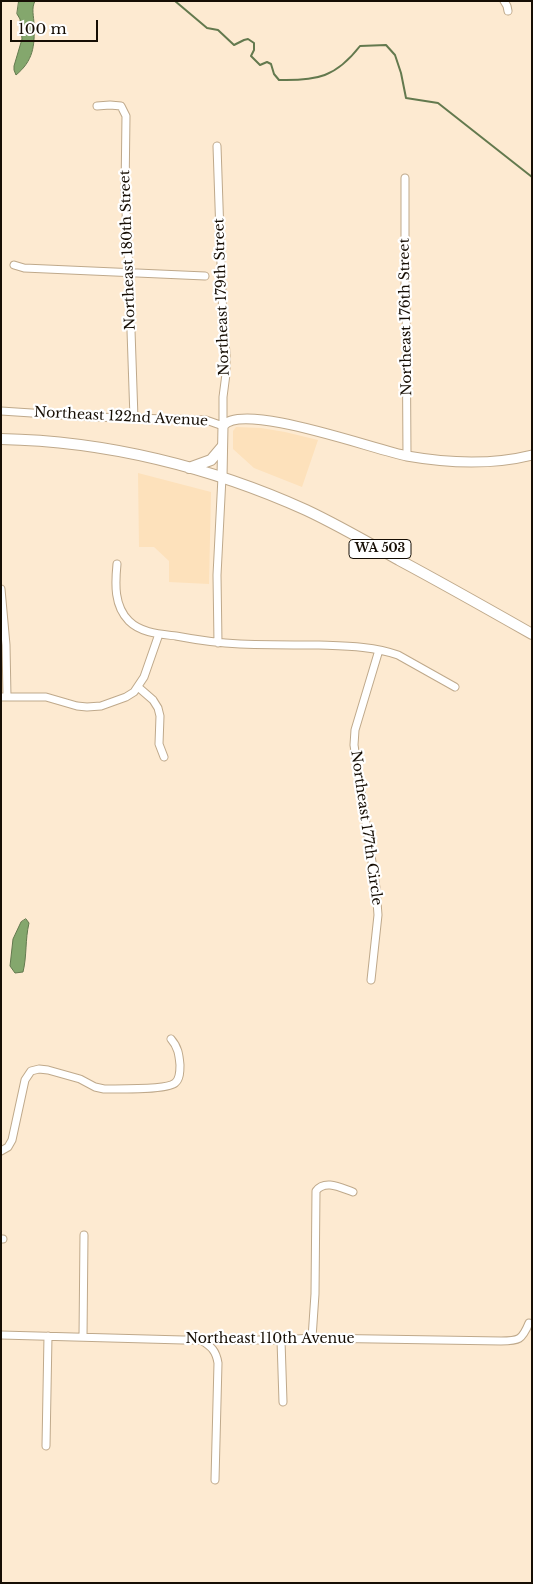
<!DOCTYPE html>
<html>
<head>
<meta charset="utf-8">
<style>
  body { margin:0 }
  #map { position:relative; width:533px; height:1584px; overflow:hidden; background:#fdead1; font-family:"Libre Baskerville",serif }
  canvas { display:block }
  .frame { position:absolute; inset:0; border:2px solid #160e04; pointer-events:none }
  .scale { position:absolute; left:10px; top:20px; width:88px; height:22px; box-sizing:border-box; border:2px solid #160e04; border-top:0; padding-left:6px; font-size:15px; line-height:18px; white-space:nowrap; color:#160e04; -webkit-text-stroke:4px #fff; paint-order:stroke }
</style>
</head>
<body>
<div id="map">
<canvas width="533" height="1584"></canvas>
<div class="frame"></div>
<div class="scale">100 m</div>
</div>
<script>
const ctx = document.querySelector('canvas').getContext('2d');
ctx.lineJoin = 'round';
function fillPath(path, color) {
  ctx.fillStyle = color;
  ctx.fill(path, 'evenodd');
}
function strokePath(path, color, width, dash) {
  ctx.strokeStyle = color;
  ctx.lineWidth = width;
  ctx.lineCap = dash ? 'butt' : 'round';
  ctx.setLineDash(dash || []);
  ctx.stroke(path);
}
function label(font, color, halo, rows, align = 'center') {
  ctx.font = font + ' "Libre Baskerville",serif';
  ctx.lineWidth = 4.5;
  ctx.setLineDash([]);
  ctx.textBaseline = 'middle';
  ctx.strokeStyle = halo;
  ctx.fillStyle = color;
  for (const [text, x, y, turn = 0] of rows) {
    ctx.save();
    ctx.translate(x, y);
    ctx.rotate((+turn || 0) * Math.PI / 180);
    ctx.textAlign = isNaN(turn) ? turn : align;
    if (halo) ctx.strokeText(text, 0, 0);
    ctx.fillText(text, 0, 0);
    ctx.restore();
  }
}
fillPath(new Path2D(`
  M236 427 261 428 285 432 318 440 302 487 254 468 233 449V431Z
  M138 473 211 492 209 584 169 582V561L154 547H139Z`), '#fde1bb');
const water = new Path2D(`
  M19 1H35C31 9 34 16 34 25 35 46 33 61 16 75L14 70V66L22 39 20 19 17 14Z
  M26 919 29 923C25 940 27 956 23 972L15 973 10 966 13 939 21 922Z`);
fillPath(water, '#84a76d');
strokePath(water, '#63794e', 1);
strokePath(new Path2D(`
  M175 1 207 28 218 30 234 45 244 40 248 39 254 43V50L251 56 260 65 267 62 271 64 274 74 279 80C317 81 336 77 360 46L386 45 395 55 401 73 406 98 438 103 532 177`), '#63794e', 2);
const minor = new Path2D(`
  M504 1 507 6 508 11
  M97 106 110 105 121 106 126 116 125 192 129 272 134 418
  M405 178V287L406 298 407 456
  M14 265 24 268 205 276
  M1 411 93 417 206 420 223 426V397L226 374V353L223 323 217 146
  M117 564C115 584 114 606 129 621 141 633 160 634 176 636 197 640 218 643 240 644 266 645 293 645 319 645 346 646 373 646 398 655L455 687
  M1 589 6 645 7 697
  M218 643 217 575 222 477
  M138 687 153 700 158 708 160 716 159 744 164 757
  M1 697H46L77 706 87 707 101 706 126 697 134 692 144 677 159 634
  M371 980 378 915 376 888 354 745 355 730 379 650
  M1 1151 8 1147 12 1140 25 1080 31 1071 39 1069 48 1070 80 1079 95 1087 104 1089C117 1089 167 1090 175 1083 180 1079 180 1071 180 1065 179 1054 178 1047 171 1039
  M1 1239H3
  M1 1335 183 1340H281L312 1338 501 1341C519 1341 522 1340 529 1323
  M83 1337 84 1235
  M312 1338 315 1294 316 1191C325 1179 341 1188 353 1192
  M201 1340C212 1347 216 1351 218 1363L215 1480
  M281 1340 283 1402
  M46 1446 48 1336`);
const major = new Path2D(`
  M222 477 223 426C242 401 375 450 407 456 447 463 492 465 532 455`);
const highway = new Path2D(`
  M1 439C106 441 211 467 306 510 338 525 369 543 399 560 444 584 488 609 532 634
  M189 468 211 460 222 447`);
strokePath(minor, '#bfa98b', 9);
strokePath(major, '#bfa98b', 11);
strokePath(highway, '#bfa98b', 12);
strokePath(minor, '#fff', 7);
strokePath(major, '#fff', 9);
strokePath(highway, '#fff', 10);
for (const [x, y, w] of [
  [380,549,62]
]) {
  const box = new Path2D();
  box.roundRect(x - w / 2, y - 9.5, w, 19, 4);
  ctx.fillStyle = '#fff';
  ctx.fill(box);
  strokePath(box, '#160e04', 1);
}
label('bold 12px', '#160e04', null, [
  ["WA 503",380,549]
]);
label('14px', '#160e04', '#fff', [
  ["Northeast 180th Street",128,250,-92],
  ["Northeast 179th Street",222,297,-92],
  ["Northeast 176th Street",406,317,-91],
  ["Northeast 122nd Avenue",121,417,3],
  ["Northeast 177th Circle",366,828,82],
  ["Northeast 110th Avenue",270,1339]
]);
</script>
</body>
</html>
